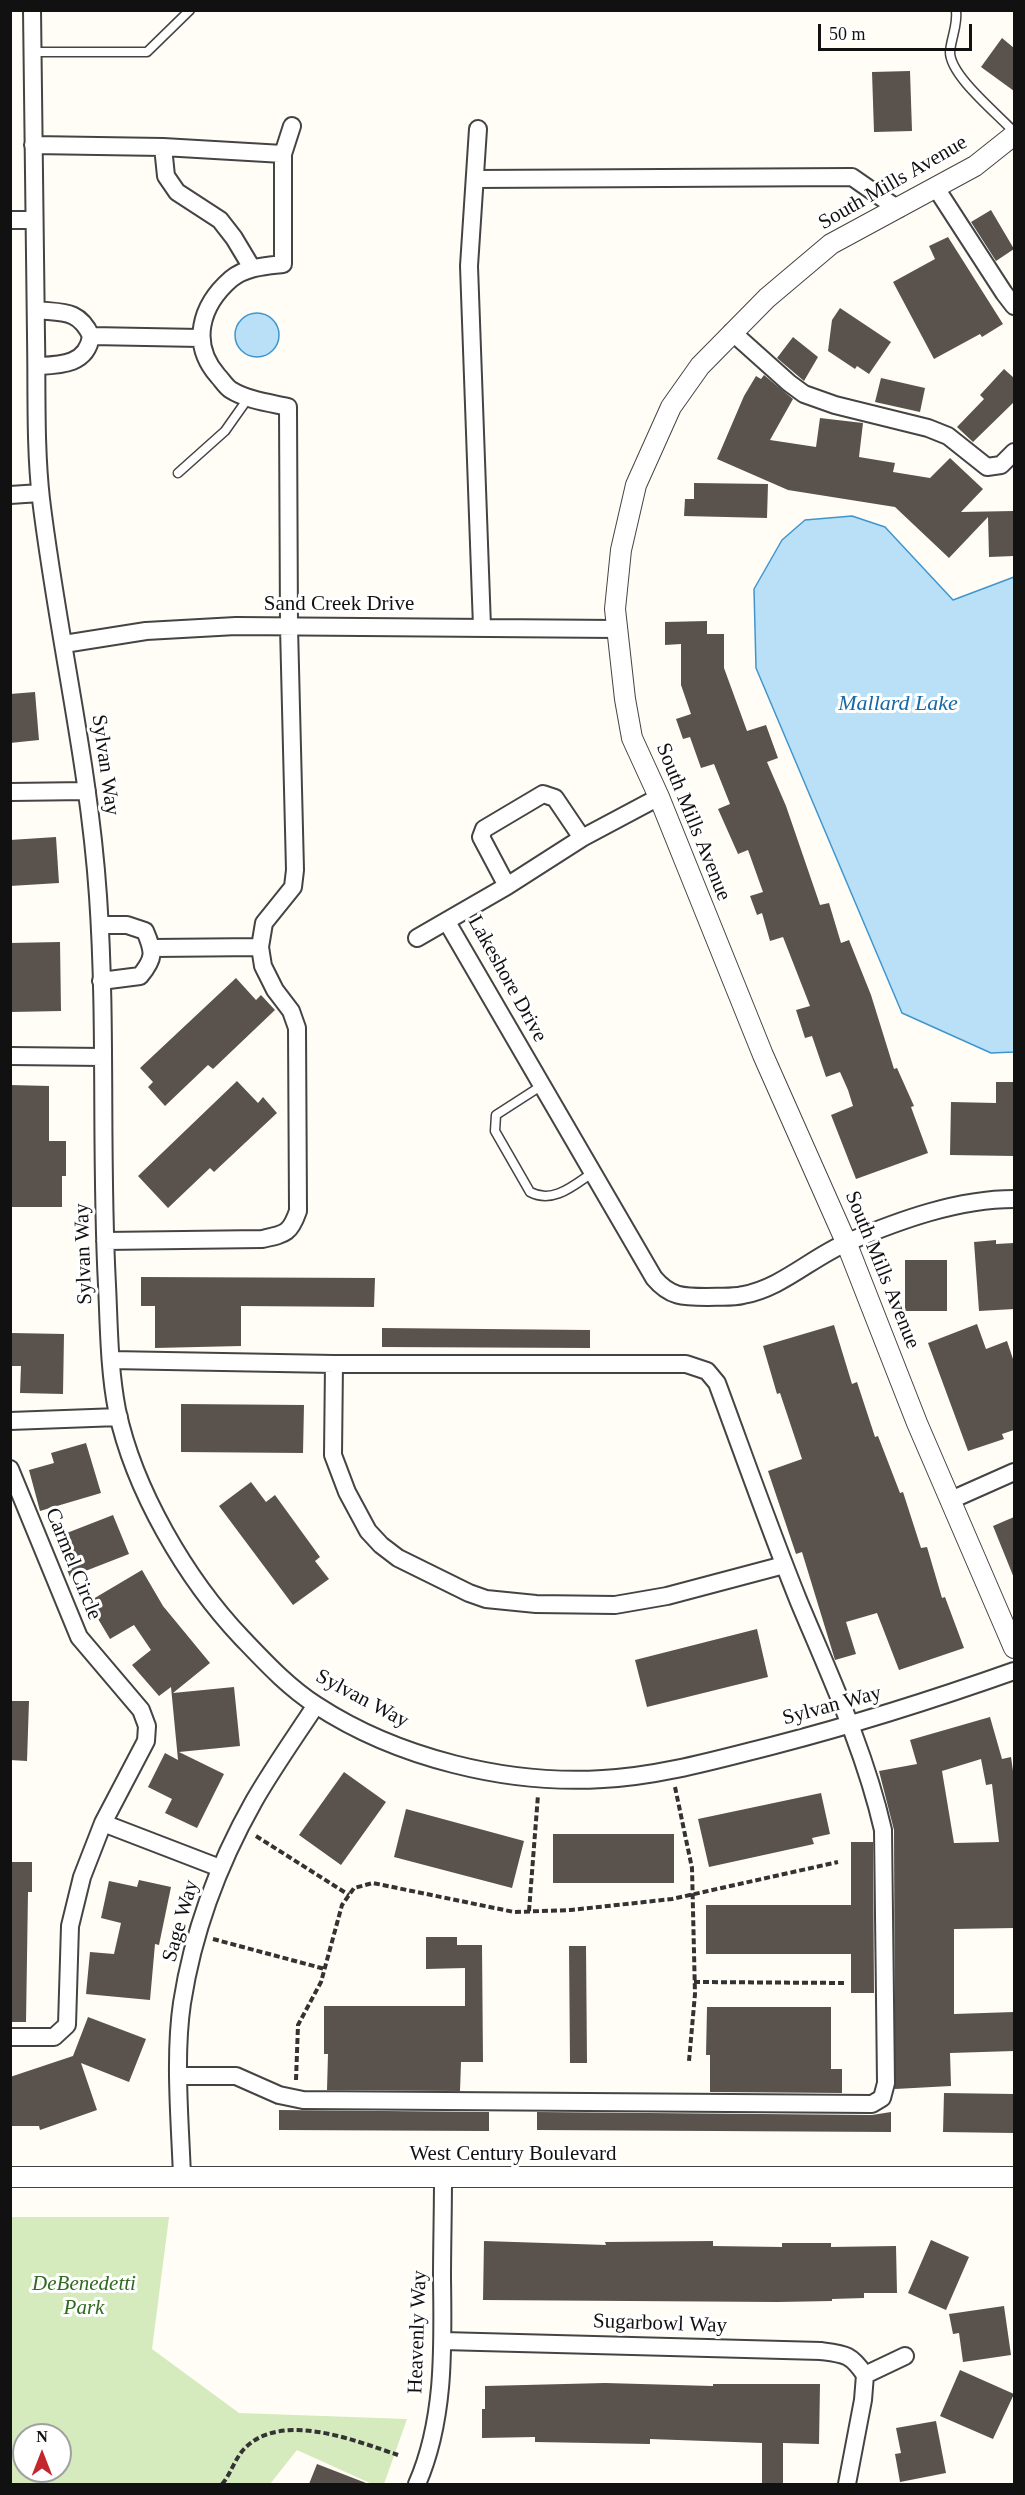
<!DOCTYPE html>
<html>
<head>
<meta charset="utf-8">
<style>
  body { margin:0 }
  #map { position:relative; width:1025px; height:2495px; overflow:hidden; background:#fffdf5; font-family:Georgia,serif }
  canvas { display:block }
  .frame { position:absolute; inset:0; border:12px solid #111; pointer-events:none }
  .north { position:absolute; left:12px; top:2423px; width:60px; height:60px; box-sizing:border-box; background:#fff; border:2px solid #a0a0a0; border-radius:50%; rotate:0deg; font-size:16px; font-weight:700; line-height:24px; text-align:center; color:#111 }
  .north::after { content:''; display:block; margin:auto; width:21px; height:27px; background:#c4262e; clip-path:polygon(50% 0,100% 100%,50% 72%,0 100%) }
  .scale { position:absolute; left:818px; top:24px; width:154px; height:27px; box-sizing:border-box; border:3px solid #111; border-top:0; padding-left:8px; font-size:18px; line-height:21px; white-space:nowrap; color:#111; -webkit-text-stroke:4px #fff; paint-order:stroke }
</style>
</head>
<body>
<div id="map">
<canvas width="1025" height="2495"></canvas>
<div class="frame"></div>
<div class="north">N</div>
<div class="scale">50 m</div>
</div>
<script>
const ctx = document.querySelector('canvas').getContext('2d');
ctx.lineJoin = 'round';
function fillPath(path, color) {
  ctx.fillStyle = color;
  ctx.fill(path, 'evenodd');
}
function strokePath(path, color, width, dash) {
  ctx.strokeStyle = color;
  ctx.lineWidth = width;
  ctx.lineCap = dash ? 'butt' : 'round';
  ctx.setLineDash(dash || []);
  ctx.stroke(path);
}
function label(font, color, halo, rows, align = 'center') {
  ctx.font = font + ' Georgia,serif';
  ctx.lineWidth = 6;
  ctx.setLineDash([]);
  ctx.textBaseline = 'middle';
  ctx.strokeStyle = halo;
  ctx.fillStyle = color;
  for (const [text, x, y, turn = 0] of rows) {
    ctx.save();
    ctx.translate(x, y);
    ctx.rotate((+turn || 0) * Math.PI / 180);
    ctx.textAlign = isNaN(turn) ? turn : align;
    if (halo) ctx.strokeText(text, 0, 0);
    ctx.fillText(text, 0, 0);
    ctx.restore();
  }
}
fillPath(new Path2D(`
  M11 2217H169L152 2349 239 2413 407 2419 384 2484H372L297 2450 270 2484H11ZM24 2435H60V2471H24Z`), '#d5ebbd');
const water = new Path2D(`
  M235 335a22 22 0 1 1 44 0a22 22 0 1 1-44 0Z
  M852 516 885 527 953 600 1014 577V1052L991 1053 902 1013 756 668 754 589 782 540 805 520Z`);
fillPath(water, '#b9e0f7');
strokePath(water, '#3f96cf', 1.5);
fillPath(new Path2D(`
  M1002 38 1014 48V91L981 67Z
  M910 71 912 131 874 132 872 72Z
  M991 210 1014 249 996 261 971 222Z
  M948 237 1003 324 982 337 980 334 934 359 893 282 935 259 929 246Z
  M840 308 891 342 869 374 857 366 855 369 828 351 832 320Z
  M793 337 818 357 804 381 777 358Z
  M1004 369 1014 378V402L973 442 957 427 984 399 980 395Z
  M764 375 793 399 770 440 816 447 820 418 863 423 859 457 895 463 893 472 930 478 950 458 983 489 961 512 1014 511V556L989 557 988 517 949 558 895 507 788 490 717 459 744 396 756 376 761 379Z
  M881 378 925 388 920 412 875 402Z
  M694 483 768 484 767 518 684 516 685 499H694Z
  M707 621V634H724V668L747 731 766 725 778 758 767 762 786 806 820 905 829 903 841 943 849 940 871 995 894 1069 897 1068 914 1106 911 1107 928 1153 856 1179 831 1115 853 1106 848 1090 840 1072 826 1077 812 1036 805 1038 796 1010 810 1006 783 937 770 941 762 913 757 915 750 896 763 892 748 850 738 854 718 809 730 804 714 764 701 768 690 737 683 739 676 719 691 714 681 685V644L665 645V622Z
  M35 692 39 740 10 743V694Z
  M56 837 59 883 10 886V840Z
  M60 942 61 1011 11 1012 10 943Z
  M236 978 256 1000 261 995 275 1010 213 1069 208 1065 165 1106 148 1087 153 1082 140 1068Z
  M237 1081 258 1103 263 1097 277 1113 214 1172 210 1168 168 1208 138 1176Z
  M996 1082H1014V1156L950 1155 951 1102 996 1103Z
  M10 1085 49 1086V1141H66V1176H62V1207H12Z
  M996 1240V1244L1014 1243V1309L979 1311 974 1242Z
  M905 1260H947V1311H905Z
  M141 1277 375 1278 374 1307 241 1306V1346L155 1348V1306H141Z
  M977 1324 986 1349 1007 1341 1014 1362V1430L1002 1434 1004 1439 968 1451 928 1343Z
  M834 1325 852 1384 857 1382 875 1437 878 1436 900 1493 903 1492 921 1548 927 1547 942 1598 945 1597 964 1648 899 1670 877 1613 846 1622 856 1654 835 1660 802 1552 796 1554 768 1471 802 1459 780 1393 777 1394 763 1346Z
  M382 1328 590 1330V1348L382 1347Z
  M12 1333 64 1334 63 1394 20 1393 21 1366H11Z
  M181 1404 304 1405 303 1453 181 1452Z
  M86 1443 101 1493 40 1511 29 1470 54 1463 51 1453Z
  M251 1482 266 1502 275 1495 320 1557 315 1561 329 1579 293 1605 219 1506Z
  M113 1515 129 1554 70 1577 54 1538Z
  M1014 1517V1578L993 1526Z
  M142 1570 163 1606 210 1663 173 1693 234 1687 240 1746 179 1752 224 1774 197 1828 165 1813 172 1799 148 1787 165 1753 178 1760 171 1687 159 1696 132 1665 151 1650 134 1625 110 1639 88 1602Z
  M757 1629 768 1677 647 1707 635 1660Z
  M10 1701H29L27 1761 10 1760Z
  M990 1717 1002 1759 1011 1757 1014 1778V1928L954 1929V2014L1014 2012V2051L950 2053 951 2086 895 2089 894 1830 879 1771 917 1764 910 1740ZM981 1759 986 1785 992 1784 999 1842 954 1843 942 1771Z
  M344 1772 386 1802 341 1865 299 1835Z
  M821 1793 830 1834 812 1838 814 1844 709 1867 698 1819Z
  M406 1809 524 1841 512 1888 394 1857Z
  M553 1834H674V1883H553Z
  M851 1842H873L874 1993H851V1954H706V1905H851Z
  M10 1862H32V1892H28L26 2022H10Z
  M139 1880 171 1887 159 1945 155 1944 150 2000 86 1994 90 1952 114 1954 121 1923 101 1918 109 1881 137 1887Z
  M426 1937H457V1945H482L483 2062H461L460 2091 327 2090 328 2054H324V2006H465V1968L426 1969Z
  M569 1946H586L587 2063H570Z
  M707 2007H831V2069H842V2093L710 2092V2055H706Z
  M88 2017 146 2039 129 2082 81 2063 97 2110 40 2130 39 2126H10V2077L73 2056Z
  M944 2093 1014 2094V2133L943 2132Z
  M279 2110 489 2112V2131L279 2130Z
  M537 2112 872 2115 891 2112V2132L537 2130Z
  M931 2240 969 2257 946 2310 908 2293Z
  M484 2241 606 2245 605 2242 713 2241V2246L782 2247V2243H831V2247L896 2246 897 2293H864V2298L832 2299V2301L777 2302 483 2300Z
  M1004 2306 1011 2355 963 2362 959 2333 953 2334 949 2314Z
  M960 2370 1014 2394 993 2439 940 2416Z
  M605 2383 713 2386V2384H820L819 2444 783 2443V2484H762V2443L650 2439V2444L535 2442V2437L482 2438V2409H485V2386Z
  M936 2421 946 2473 900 2482 895 2454 901 2453 896 2428Z
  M317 2464 366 2483V2484H309Z`), '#5a524d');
const service = new Path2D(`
  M956 10C958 25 951 38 950 52 950 76 998 114 1014 132
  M33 52H147L190 10
  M178 473 225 431 249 397
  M541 1086 496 1115 495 1131 530 1192C553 1204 573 1186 592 1173`);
const minor = new Path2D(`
  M32 10C33 119 34 228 36 336 37 390 35 446 41 499 57 632 89 763 98 896 107 1026 100 1156 107 1285 109 1326 109 1369 117 1410 134 1490 186 1579 242 1638 265 1662 288 1687 316 1705 397 1758 507 1785 603 1779 661 1776 719 1759 775 1745 856 1724 935 1699 1014 1671
  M478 129 469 266 482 627
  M33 145 163 147 283 154
  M163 147 166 176 177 192 220 220 234 238 252 268
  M475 179 852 177 898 209
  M936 188 1004 293 1014 306
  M10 220H34
  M36 310C62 313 79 309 91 336L200 338
  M732 332 789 383 804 394 835 405 928 428 948 436 987 467 1001 465 1014 452
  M37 366C60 365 87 365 91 336
  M10 495 40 493
  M64 644 146 631 236 626 616 629
  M10 792 87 791
  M507 886 481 837 484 829 543 794 555 798 582 838
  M447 922 654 1278C670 1297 683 1297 707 1297 718 1296 731 1298 743 1295 782 1288 812 1257 848 1242 900 1220 958 1199 1014 1199
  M100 925H127L145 931C154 952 155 958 140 976L101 981
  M417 938 507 886 582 838 659 797
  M153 948 260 947
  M10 1056 103 1057
  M105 1241 262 1239C285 1234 290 1234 298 1211L297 1028 291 1011 275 990 263 966 260 947 264 923 293 887 295 870 289 627 288 407C270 403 247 400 231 390 226 387 222 380 218 376 190 344 200 306 231 279 246 267 265 266 283 264V154L292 126
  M111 1360 334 1364H686L707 1371 717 1383C744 1456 770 1530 799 1602 830 1676 865 1751 883 1830L886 2083 882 2098 872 2104 303 2100 279 2095 236 2076H179
  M334 1364 333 1455 347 1492 368 1531 381 1545 398 1558 469 1593 486 1599 536 1604 615 1605 667 1596 784 1565
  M10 1421 119 1417
  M10 1469 79 1637 141 1710 147 1726 146 1741 103 1823 82 1877 70 1926 67 2025 54 2037H10
  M951 1500 1014 1472
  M103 1823 220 1868
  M182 2176C180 2121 174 2057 182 2003 193 1932 219 1863 254 1801 273 1768 295 1737 316 1705
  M443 2341 821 2351C845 2354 851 2354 865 2375
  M865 2375 905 2356
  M417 2484C445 2420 443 2348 442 2279 442 2246 443 2212 443 2178
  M847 2484 863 2400 865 2375`);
const tertiary = new Path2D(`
  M1014 135 975 166 831 244 767 298 700 366 671 407 636 485 621 550 615 609 625 699 632 738 659 797 763 1055 846 1242 917 1423 1014 1648
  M10 2177H1014`);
strokePath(service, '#444', 11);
strokePath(minor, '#444', 20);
strokePath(tertiary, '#444', 22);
strokePath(new Path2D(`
  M675 1787 692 1868 695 1994 689 2061
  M256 1836 349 1895
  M529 1911 538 1795
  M213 1939 325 1969
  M694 1982 845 1983
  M296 2080 298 2025 321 1982 342 1905 354 1888 373 1883 514 1912 571 1910 672 1899 838 1862
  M222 2484C231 2474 234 2460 244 2449 281 2410 356 2441 398 2455`), '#333', 4, [6, 3]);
strokePath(service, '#fff', 8);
strokePath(minor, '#fff', 16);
strokePath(tertiary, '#fff', 20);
label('21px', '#111', '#fff', [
  ["South Mills Avenue",893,183,-30],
  ["Sand Creek Drive",339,604],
  ["Sylvan Way",105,765,82],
  ["South Mills Avenue",693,822,68],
  ["Lakeshore Drive",507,979,61],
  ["Sylvan Way",84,1254,-92],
  ["South Mills Avenue",882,1270,68],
  ["Carmel Circle",73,1564,68],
  ["Sylvan Way",362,1699,28],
  ["Sylvan Way",832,1706,-15],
  ["Sage Way",181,1921,-74],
  ["West Century Boulevard",513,2154],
  ["Sugarbowl Way",660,2324,2],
  ["Heavenly Way",418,2332,-88]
]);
label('italic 21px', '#2f6b1f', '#fff', [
  ["DeBenedetti",84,2284],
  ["Park",84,2308]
]);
label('italic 22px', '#1768a6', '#fff', [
  ["Mallard Lake",898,704]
]);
</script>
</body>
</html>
